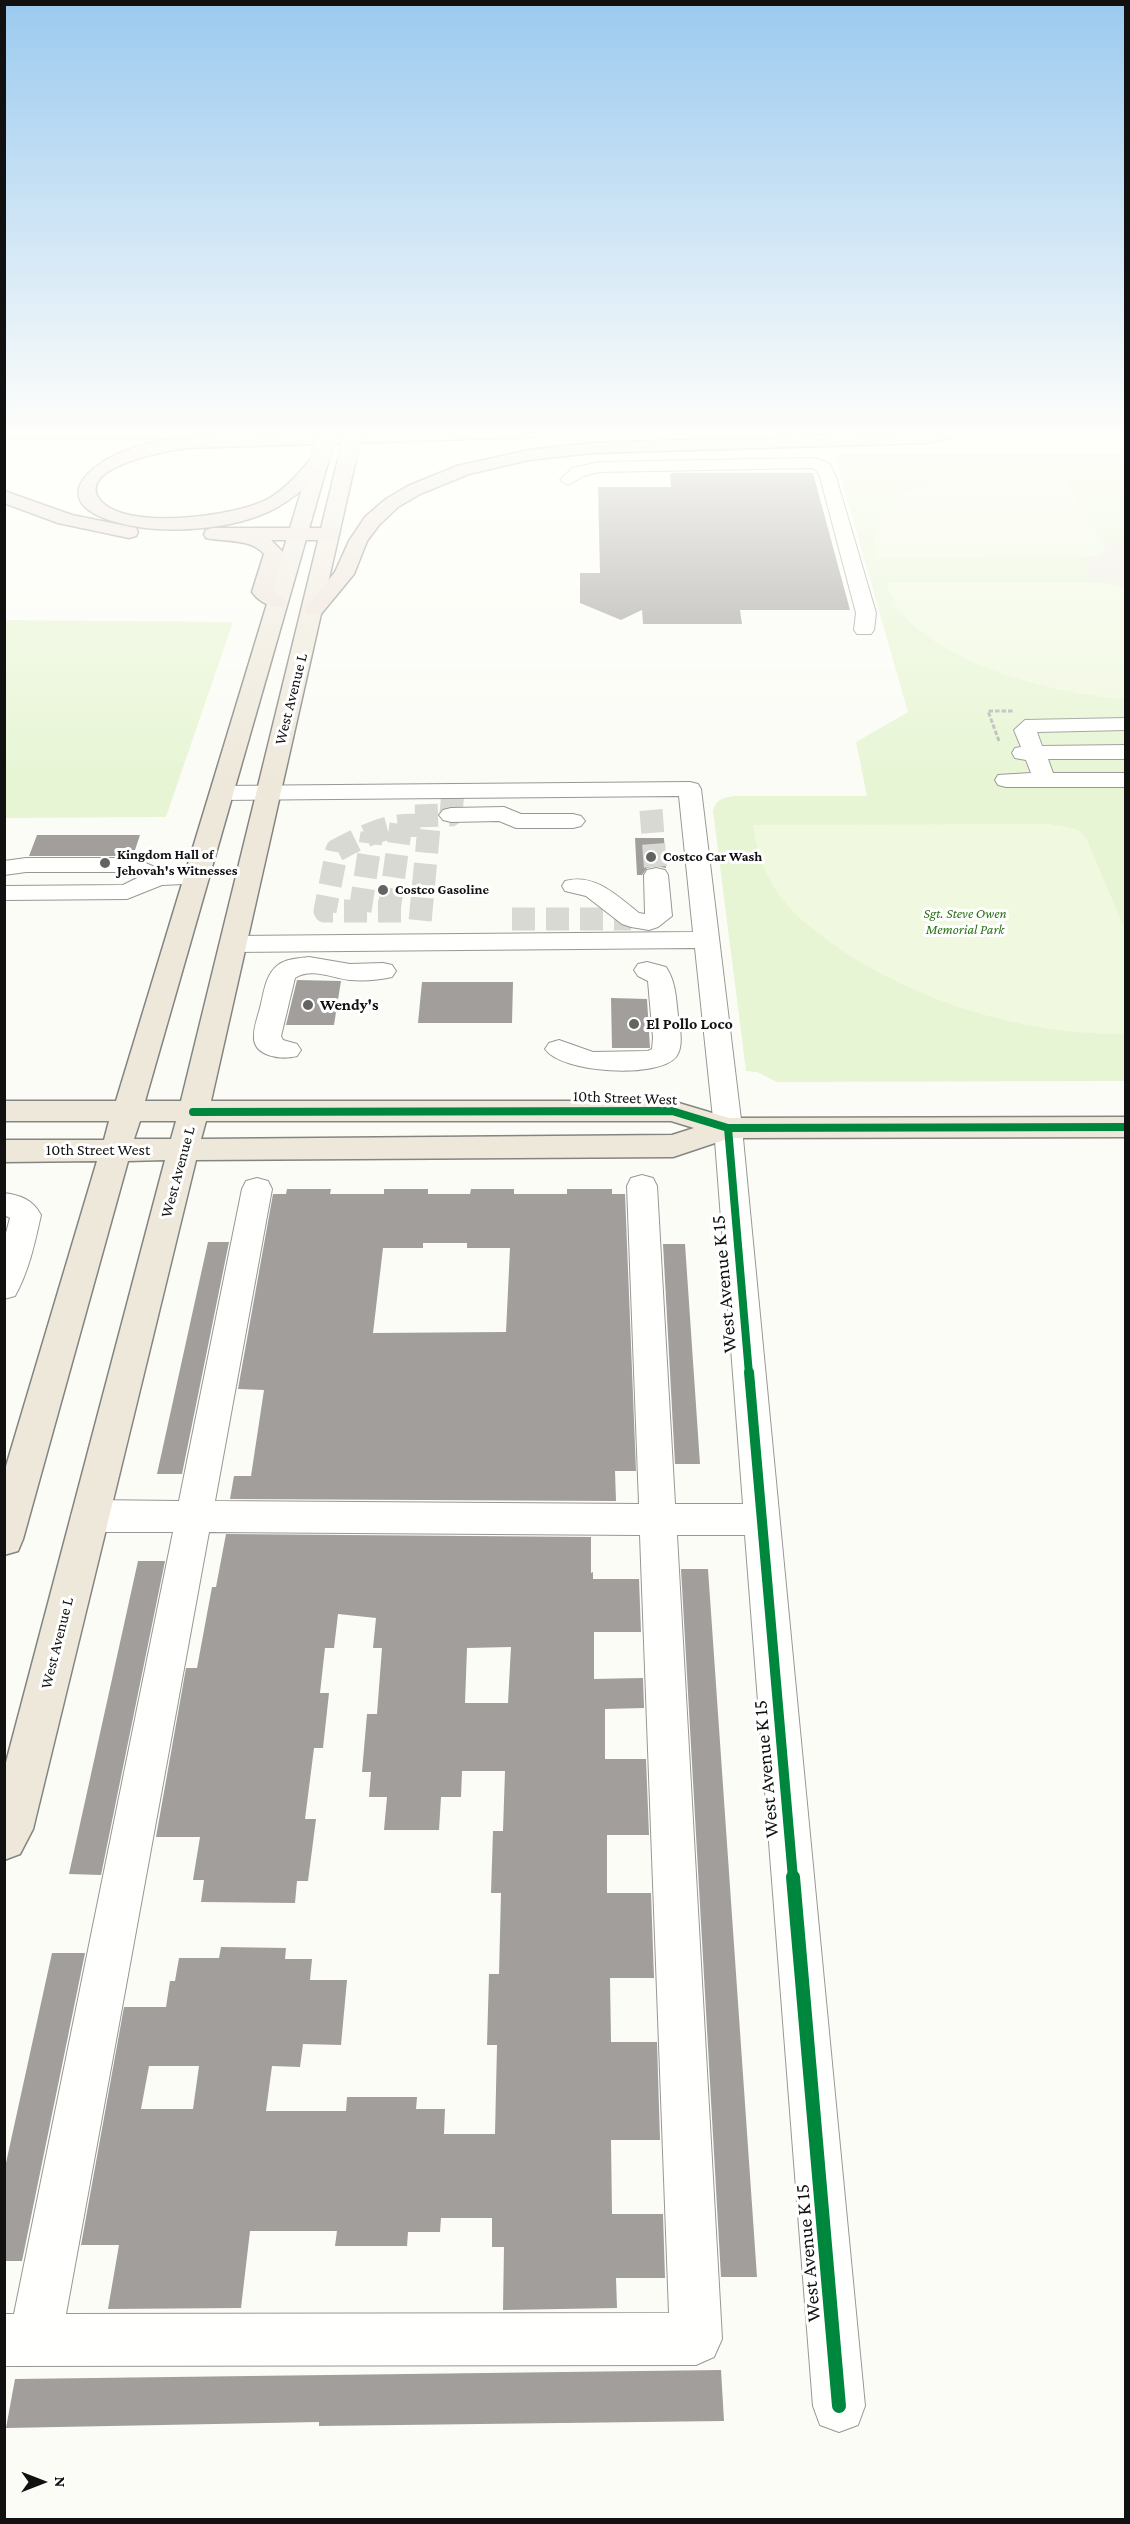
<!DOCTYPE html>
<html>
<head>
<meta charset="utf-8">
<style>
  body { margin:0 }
  #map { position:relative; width:1130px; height:2524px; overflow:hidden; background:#fcfcf7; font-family:"Crimson Pro",serif }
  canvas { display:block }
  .frame { position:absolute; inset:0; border:6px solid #111; pointer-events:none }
  .north { position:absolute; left:12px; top:2452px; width:60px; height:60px; -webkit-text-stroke:4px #fff; paint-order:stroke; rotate:90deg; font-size:16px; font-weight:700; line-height:24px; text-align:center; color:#111 }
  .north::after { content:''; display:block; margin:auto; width:21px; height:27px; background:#111; clip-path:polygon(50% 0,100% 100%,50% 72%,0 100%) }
</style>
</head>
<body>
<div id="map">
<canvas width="1130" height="2524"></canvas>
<div class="frame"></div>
<div class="north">N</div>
</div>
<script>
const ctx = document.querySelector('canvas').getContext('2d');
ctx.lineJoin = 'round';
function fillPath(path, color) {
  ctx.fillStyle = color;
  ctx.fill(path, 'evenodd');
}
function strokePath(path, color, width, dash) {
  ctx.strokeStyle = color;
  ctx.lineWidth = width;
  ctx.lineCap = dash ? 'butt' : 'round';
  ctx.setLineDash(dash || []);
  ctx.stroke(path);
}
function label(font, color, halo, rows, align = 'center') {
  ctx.font = font + ' "Crimson Pro",serif';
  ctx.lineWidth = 6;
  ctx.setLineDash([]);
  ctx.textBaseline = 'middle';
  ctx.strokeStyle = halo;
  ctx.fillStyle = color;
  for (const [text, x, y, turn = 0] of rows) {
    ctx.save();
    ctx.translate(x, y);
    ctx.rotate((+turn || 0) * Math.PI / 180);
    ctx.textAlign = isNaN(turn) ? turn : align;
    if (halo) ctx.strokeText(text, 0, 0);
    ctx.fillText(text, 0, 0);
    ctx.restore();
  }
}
fillPath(new Path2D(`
  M839 453H1125V1081L777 1082 757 1072 746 1071 713 811C716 799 723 798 734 796H867L856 742 908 712 835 457Z
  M5 620 233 622 166 817 5 818Z`), '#e7f5d4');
fillPath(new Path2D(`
  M1057 466 1106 548 1099 557 878 558C852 472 1003 467 1057 466Z
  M886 583H1102L1123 587 1126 589 1125 699C1059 695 944 666 901 612 894 603 890 593 886 583Z
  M1050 824 1076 829 1086 837 1125 930V1034C1024 1035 918 1003 834 945 813 930 789 912 775 889 763 869 756 849 753 825Z`), '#f0f8df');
fillPath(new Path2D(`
  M1125 543V586L1108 581H1092L1086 570 1091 569 1088 563H1083L1080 558 1102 555 1106 551 1103 544Z`), '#edebe1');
fillPath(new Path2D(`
  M673 473H813L850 610H740L742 624H643L642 610 621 620 580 603V573H600L598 487H671L670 474Z
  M37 835H140L133 856H29Z
  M635 838H664L666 868 656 866 647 868 642 875H637Z
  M297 980 341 981 334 1025H286Z
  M422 982H513L512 1023H418Z
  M611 998 647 999 650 1048H612Z
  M287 1189H331L330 1194H384V1189H428V1194H470L471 1189H514V1194H567V1189H612V1194H625L636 1471H615L616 1501 230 1499 234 1476H251L264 1390 238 1389 273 1194H286ZM423 1243H467V1248H510L506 1332 373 1333 383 1248H423Z
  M208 1242H229L182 1474H157Z
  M663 1244H685L700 1464H675Z
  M226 1534 591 1537V1573L593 1572V1579H639L641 1632H594V1679L643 1678 644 1708 605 1709V1759H646L649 1835H607V1893H651L654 1978H610L611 2042H657L660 2140H611L612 2214H663L665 2278H616L617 2308 503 2310 504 2247H492V2218H441L440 2232H408L407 2246H335L337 2231H250L241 2308 108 2309 119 2245H81L124 2007H166L170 1981H175L179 1958H219L221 1947 286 1948 285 1959H312L310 1980H347L341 2045 303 2044 300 2067 272 2066 266 2111H346L347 2097H417L416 2109H445L444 2134H495L497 2045H487L489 1974H499L501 1893H491L493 1831H503L505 1771H462L461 1797H441L439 1830H384L387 1797H369L371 1772H362L367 1714H377L382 1648H373L376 1618 338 1614 334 1648H325L320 1693H329L323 1748H314L305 1819H316L308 1881H297L295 1903 201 1902 204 1880H193L200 1837H156L186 1668H197L212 1587H216ZM511 1647 508 1703H465L467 1648ZM149 2066H199L193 2109H141Z
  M138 1561H165L101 1875 69 1874Z
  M681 1569H708L757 2277H721Z
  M52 1953H85L22 2261H4V2172Z
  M721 2370 724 2421 319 2426V2422L6 2428 15 2379Z`), '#a19e9b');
strokePath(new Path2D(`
  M651 810 656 875
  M415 816 451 815 453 790
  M360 911 372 833
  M389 911 401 824
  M401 911H325L337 850C368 834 394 820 429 827L420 922
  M512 919H631`), '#d9d9d4', 23, [23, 11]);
const minor = new Path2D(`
  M815 458 830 464 836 477 876 613 874 630 871 634H857L854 630 856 613 820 477 817 471 812 468 599 472 584 476 568 485 560 480 572 468 599 462Z
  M1126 718V730L1037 732 1042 746 1126 745V759H1048L1053 773H1126V787H1006L998 785 995 780 998 775 1031 773 1026 760 1015 758 1012 753 1015 748 1021 747 1014 730 1025 720Z
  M690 782 698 784 701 789 742 1128 865 2406 858 2425 839 2432 820 2425 813 2406 745 1535H677L722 2339 714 2357 696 2365 4 2366V2314H14L173 1532H89L76 1527 71 1516 76 1505 89 1500 179 1501 242 1189 246 1181 257 1178 268 1181 272 1189 215 1501 639 1504 627 1186 631 1178 642 1175 653 1178 657 1186 675 1504H743L714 1128 695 948 233 952 224 949 220 944 224 939 233 936 693 932 679 796 221 800 213 798 210 793 213 788 221 786ZM209 1532 640 1535 669 2313 66 2314Z
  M504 807 521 814H573L581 816 585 821 581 826 573 828H516L499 821 451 822 443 820 439 815 443 810 451 808Z
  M26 858H135L163 871 206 873 209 878 206 883 162 885 127 899 4 900V886L123 885 139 877 130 872H26L4 875V861Z
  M656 868 665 870 668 875 672 916 658 927 649 930 631 927 622 924 586 896 565 891 562 886 565 881C595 873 617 896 639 913L645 914 644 875 647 870Z
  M309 957 350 964 383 963 392 965 396 971 392 977C379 980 364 981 350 980 332 978 311 967 295 978L281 1036 283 1040 297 1044 301 1050 297 1056C282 1060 252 1057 254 1035 254 1026 258 1016 260 1008 264 993 265 975 278 965 286 959 299 958 309 957Z
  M647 962 666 967C676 982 676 999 678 1016 680 1028 684 1047 676 1057 658 1079 561 1073 545 1049L549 1043 559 1040 593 1052 648 1051 652 1049 653 1038 648 981 638 976 634 970 638 964Z
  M4 1193C21 1195 33 1200 41 1215 35 1242 29 1271 15 1296L4 1299V1240L10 1218 4 1215Z`);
const major = new Path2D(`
  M320 454 326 455 329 459 145 1101H181L338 459 341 455H353L356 459 211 1101H672L729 1118 1126 1117V1137L730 1138 673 1157 196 1160 33 1829 20 1854 4 1860V1770L165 1160 128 1161 23 1539 18 1551 4 1555V1473L97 1161 4 1162V1140H104L109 1121H4V1101H116L311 459 314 455ZM140 1121H176L171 1139H134ZM206 1121H671L694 1128 672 1135 201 1139Z`);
const highway = new Path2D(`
  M4 432H175L176 433 168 438H4Z
  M390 432H544L536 437 188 448C170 450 80 466 98 497 119 533 238 516 268 499 287 488 300 472 314 455H326L329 459C297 505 257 523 202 528 172 531 141 530 112 521 49 501 87 465 127 450 179 431 239 435 294 435 326 435 358 433 390 432Z
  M932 432H959L957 436 926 443 592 453 529 460 469 474 420 494 398 507 379 525 367 541 354 574 321 614H307L304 610 335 572 349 541 365 517 386 499 408 486 457 466 529 450 592 443Z
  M4 491 72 515 136 528 138 532 136 536 129 538 58 523 4 503Z
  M213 528H330L337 530 339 534 337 538 330 540H271L284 553 273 590 287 602 284 606C272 609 259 602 252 592L264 554C251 538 224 542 206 538L204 534 206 530Z`);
strokePath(minor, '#979795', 2);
strokePath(major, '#848482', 3);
strokePath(highway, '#848482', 3);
strokePath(new Path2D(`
  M999 741 988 711H1014`), '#b9b9b8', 3, [4.5, 2]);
fillPath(minor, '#fffffe');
fillPath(major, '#eee8da');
fillPath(highway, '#ece0d6');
const majorBridge = new Path2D(`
  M320 459 328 432
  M347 459 354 432`);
strokePath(majorBridge, '#848482', 20, []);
strokePath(majorBridge, '#eee8da', 19);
strokePath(new Path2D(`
  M193 1112 672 1111 728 1128 1126 1127
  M728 1128 749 1374`), '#00873e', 8);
strokePath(new Path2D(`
  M749 1372 793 1878`), '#00873e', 10);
strokePath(new Path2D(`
  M793 1877 839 2406`), '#00873e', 14);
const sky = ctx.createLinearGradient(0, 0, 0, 785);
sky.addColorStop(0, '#9bcaef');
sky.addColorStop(0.55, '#fefefb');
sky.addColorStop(1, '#fefefb00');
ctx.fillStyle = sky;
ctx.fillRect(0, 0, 1130, 785);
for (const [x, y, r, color] of [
  [651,857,6,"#636362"],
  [105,863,6,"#636362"],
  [383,890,6,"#636362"],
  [308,1005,6,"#636362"],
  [634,1024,6,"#636362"]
]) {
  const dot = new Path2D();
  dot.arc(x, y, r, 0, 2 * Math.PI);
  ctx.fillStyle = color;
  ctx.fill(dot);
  strokePath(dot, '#fff', 2);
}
label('bold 14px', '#111', '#fff', [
  ["Kingdom Hall of",117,855],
  ["Jehovah's Witnesses",117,871],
  ["Costco Car Wash",663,857],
  ["Costco Gasoline",395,890]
], 'left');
label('italic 14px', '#2c7118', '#fff', [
  ["Sgt. Steve Owen",965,914],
  ["Memorial Park",965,930]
]);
label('16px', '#111', '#fff', [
  ["West Avenue L",291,699,-76],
  ["10th Street West",625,1098,2],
  ["10th Street West",98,1150],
  ["West Avenue L",178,1172,-75],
  ["West Avenue L",57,1643,-76]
]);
label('bold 16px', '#111', '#fff', [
  ["Wendy's",320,1005],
  ["El Pollo Loco",646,1024]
], 'left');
label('20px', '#111', '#fff', [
  ["West Avenue K 15",724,1284,-95],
  ["West Avenue K 15",766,1769,-95],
  ["West Avenue K 15",808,2253,-95]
]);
</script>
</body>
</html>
